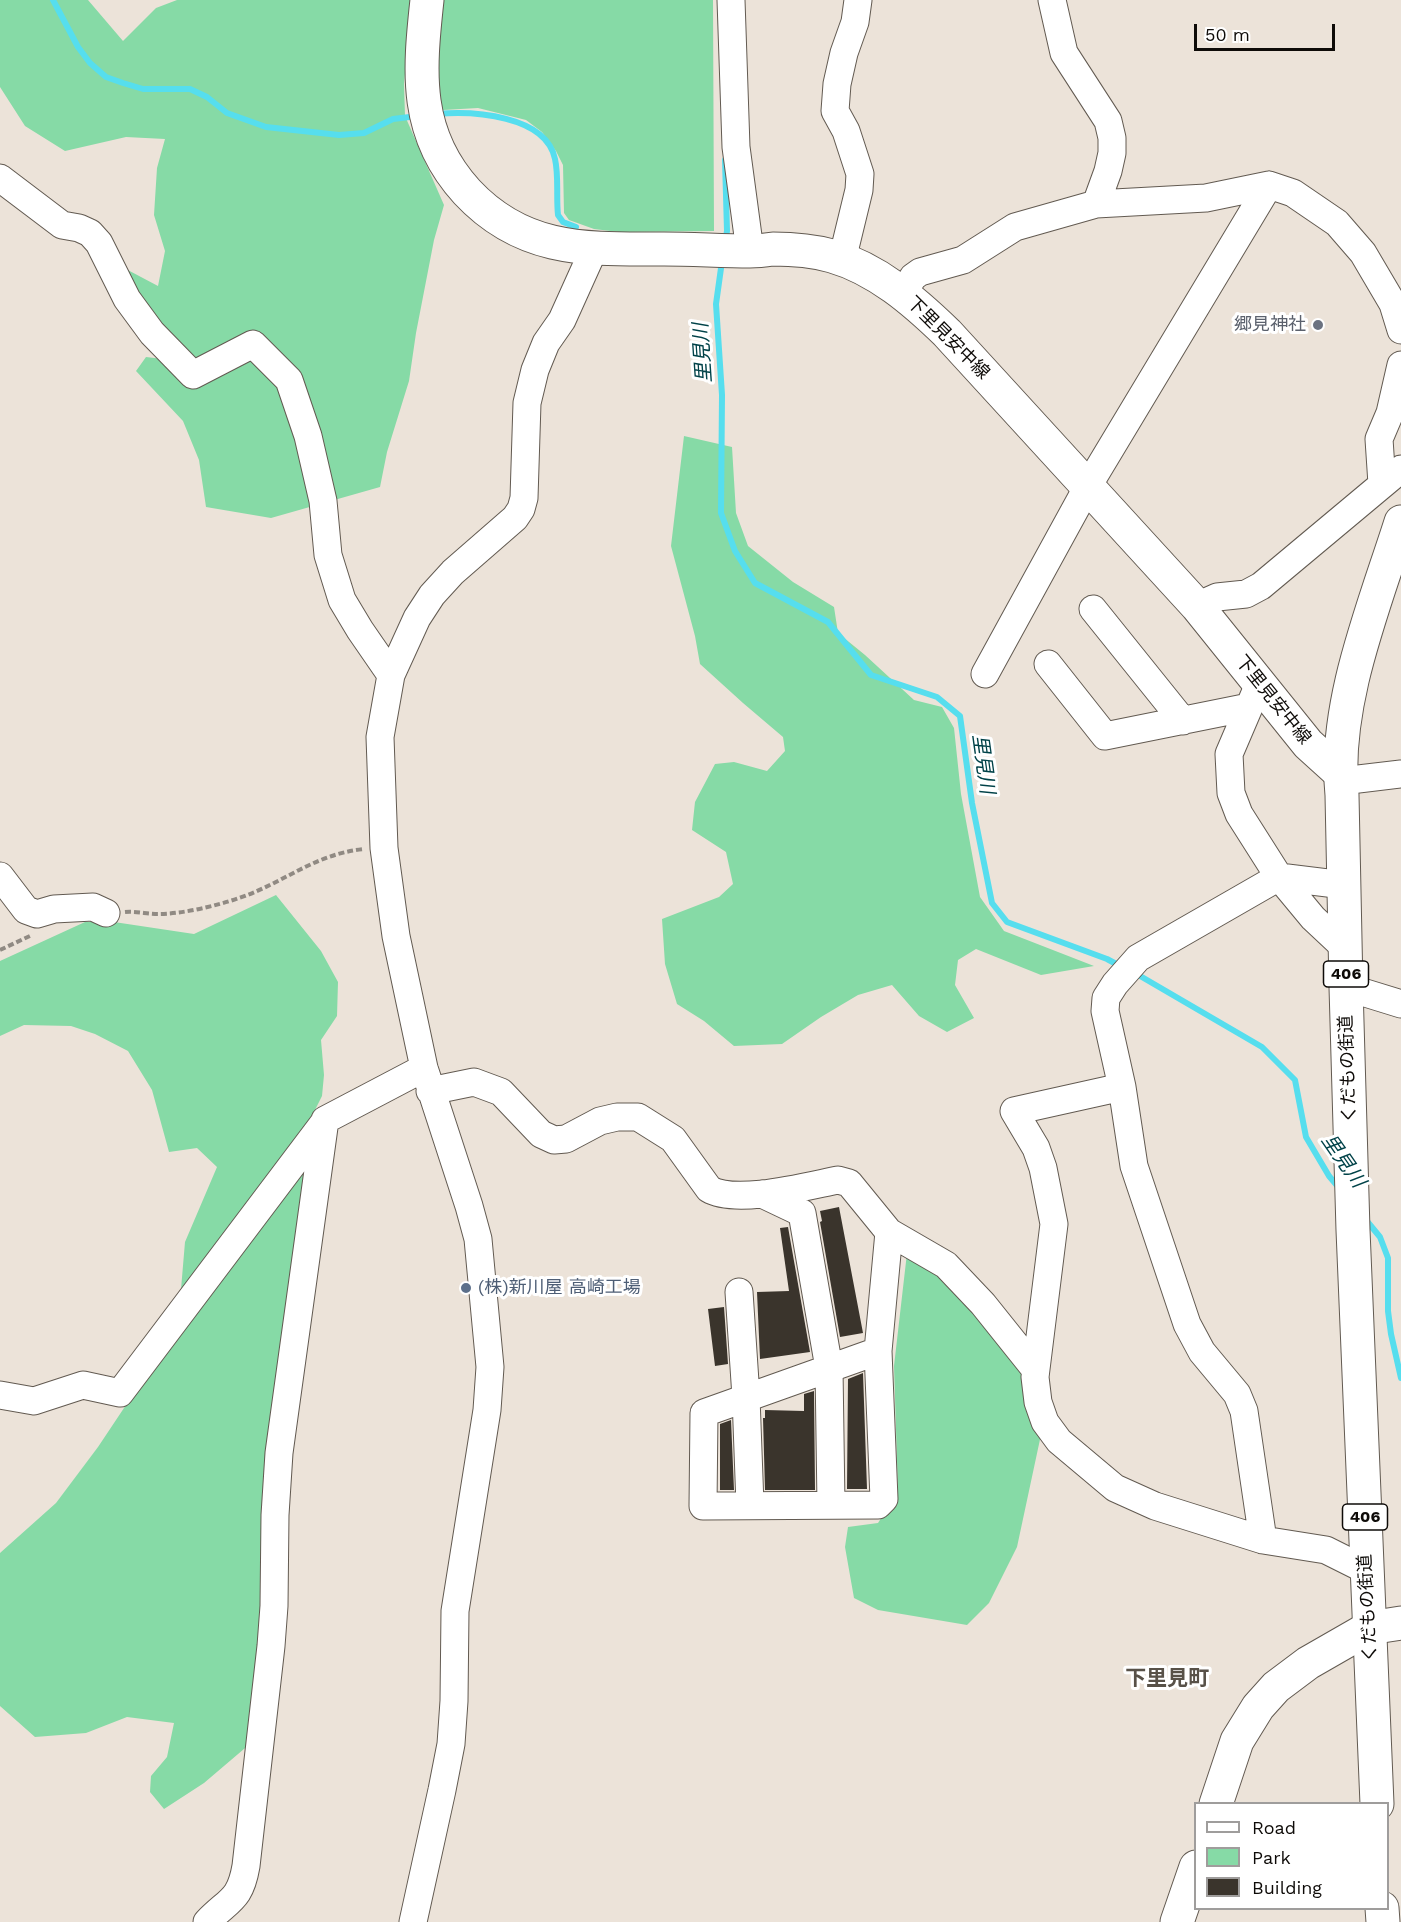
<!DOCTYPE html>
<html>
<head>
<meta charset="utf-8">
<style>
  body { margin:0 }
  #map { position:relative; width:1401px; height:1922px; overflow:hidden; background:#ece3d9; font-family:"Work Sans",sans-serif }
  canvas { display:block }
  .legend { position:absolute; left:1194px; top:1802px; width:195px; height:108px; box-sizing:border-box; background:#fff; border:2px solid #9f9d9c; margin:0; padding:8px 10px; list-style:none; font-size:18px; color:#0e0b08 }
  .legend li { display:flex; align-items:center; gap:12px; height:30px }
  .legend b { width:30px; border:2px solid #9f9d9c }
  .scale { position:absolute; left:1194px; top:24px; width:141px; height:27px; box-sizing:border-box; border:3px solid #0e0b08; border-top:0; padding-left:8px; font-size:18px; line-height:21px; white-space:nowrap; color:#0e0b08; -webkit-text-stroke:4px #fff; paint-order:stroke }
</style>
</head>
<body>
<div id="map">
<canvas width="1401" height="1922"></canvas>
<ul class="legend">
<li><b style="height:8px;background:#fff"></b>Road</li>
<li><b style="height:16px;background:#86daa6"></b>Park</li>
<li><b style="height:16px;background:#3a342c"></b>Building</li>
</ul>
<div class="scale">50 m</div>
</div>
<script>
const ctx = document.querySelector('canvas').getContext('2d');
ctx.lineJoin = 'round';
function fillPath(path, color) {
  ctx.fillStyle = color;
  ctx.fill(path, 'evenodd');
}
function strokePath(path, color, width, dash) {
  ctx.strokeStyle = color;
  ctx.lineWidth = width;
  ctx.lineCap = dash ? 'butt' : 'round';
  ctx.setLineDash(dash || []);
  ctx.stroke(path);
}
function label(font, color, halo, rows, align = 'center') {
  ctx.font = font + ' "Work Sans","Noto Sans JP",sans-serif';
  ctx.lineWidth = 6;
  ctx.setLineDash([]);
  ctx.textBaseline = 'middle';
  ctx.strokeStyle = halo;
  ctx.fillStyle = color;
  for (const [text, x, y, turn = 0] of rows) {
    ctx.save();
    ctx.translate(x, y);
    ctx.rotate((+turn || 0) * Math.PI / 180);
    ctx.textAlign = isNaN(turn) ? turn : align;
    if (halo) ctx.strokeText(text, 0, 0);
    ctx.fillText(text, 0, 0);
    ctx.restore();
  }
}
fillPath(new Path2D(`
  M0 0H88L123 41 156 8 177 0H412L404 84 405 116 444 205 434 240 416 333 409 381 387 452 380 487 271 518 206 507 199 460 183 421 136 371 146 357 180 361 141 318 124 268 158 286 165 251 154 215 157 168 165 139 126 137 65 151 25 126 0 87Z
  M433 0H713L714 231 619 232 594 229 569 220 564 213 563 165 556 151 542 132 526 120 478 108 443 110 434 80Z
  M684 436 732 447 736 513 748 546 793 582 834 607 838 633 865 655 914 700 942 707 954 728 961 794 980 897 1004 931 1094 966 1041 975 976 949 958 960 955 985 974 1018 947 1032 919 1016 892 985 858 995 821 1017 782 1044 734 1046 704 1021 677 1004 665 964 662 919 719 897 733 884 726 852 692 830 695 802 715 764 734 762 767 771 785 751 783 737 743 703 700 664 695 636 671 546Z
  M276 895 321 951 338 982 337 1016 321 1040 324 1075 322 1096 312 1116 268 1539 251 1743 204 1783 164 1809 150 1792 151 1776 167 1757 174 1723 127 1717 86 1733 35 1737 0 1706V1553L56 1503 98 1447 154 1363 180 1301 185 1242 217 1167 197 1148 169 1152 152 1090 128 1051 95 1034 71 1026 24 1025 0 1036V961L85 922H114L194 934Z
  M907 1253 946 1273 1026 1371 1042 1430 1017 1547 989 1603 967 1625 878 1610 854 1598 845 1547 848 1527 878 1523 898 1492 894 1366Z`), '#86daa6');
strokePath(new Path2D(`
  M53 0 78 47 90 63 106 77 123 83 143 89H190L207 97 227 113 266 127 339 135 364 133 393 119 418 116
  M437 114C473 111 546 115 555 159 559 177 556 197 558 215L563 222 576 227
  M725 160 727 231 725 242
  M722 261 716 304 722 395 721 513 735 551 755 583 828 622 871 675 937 697 960 716 972 803 992 903 1007 922 1107 959 1120 966
  M1135 973 1262 1047 1295 1080 1306 1137 1329 1176 1340 1189
  M1366 1220 1380 1237 1388 1258V1311L1391 1334 1401 1378`), '#56deee', 6);
fillPath(new Path2D(`
  M839 1207 863 1333 840 1337 820 1222 822 1221 820 1211Z
  M788 1227 810 1352 760 1359 757 1292 789 1291 780 1228Z
  M724 1307 728 1364 715 1366 708 1309Z
  M863 1373 867 1489H847L848 1379Z
  M814 1391 815 1490H765L763 1418H765V1410L804 1411V1394Z
  M731 1420 734 1490H720V1424Z`), '#3a342c');
const minor = new Path2D(`
  M731 0 736 147 750 251
  M1052 0 1064 53 1108 121 1112 138V153L1108 171 1096 204
  M0 178 62 225 79 228 90 233 99 243 127 299 152 333 193 375 253 344 289 380 308 436 323 501 328 555 342 600 360 630 391 675
  M842 260 859 190 860 174 846 131 835 111 837 84 844 53 855 22 858 0
  M903 294 913 277 920 272 963 260 1015 227 1096 204 1206 198 1269 185 1293 193 1337 223 1363 253 1393 304 1401 330
  M1382 484 1379 439 1390 413 1401 365
  M1197 606 1217 597 1246 594 1261 586 1401 469
  M1093 609 1183 721
  M1048 664 1105 736 1249 707
  M985 674 1088 486 1269 185
  M1259 684 1229 754 1231 793 1239 814 1279 877 1313 918 1345 948
  M1340 773 1350 780 1401 774
  M0 876 26 910 37 914 54 909 93 907 106 913
  M1346 987 1401 1004
  M1122 1087 1014 1111 1036 1148 1043 1168 1054 1224 1035 1377 1038 1402 1045 1422 1059 1441 1115 1488 1155 1506 1263 1540 1326 1550 1366 1570
  M430 1091 474 1082 501 1092 541 1134 554 1140 566 1139 600 1121 617 1117H638L673 1139 709 1189C736 1205 807 1186 838 1180L849 1183 889 1232 946 1265 983 1304 1035 1369
  M762 1194 802 1213 829 1368 831 1505
  M739 1292 746 1397 750 1505
  M878 1351 704 1413 703 1506 878 1505 884 1499 878 1351 889 1232
  M0 1395 34 1401 83 1385 120 1393 323 1124
  M1263 1540 1244 1411 1237 1394 1202 1352 1187 1324 1134 1166 1122 1087 1105 1011 1106 998 1115 984 1138 958 1279 877 1344 885
  M207 1922C229 1899 240 1901 246 1866L271 1646 274 1606 275 1515 279 1453 325 1120 424 1068
  M413 1922 442 1790 451 1744 454 1701 455 1611 487 1410 490 1367 478 1239 469 1206 424 1068 396 936 384 848 380 737 391 675 417 618 432 595 453 572 515 518 521 509 524 498 527 403 535 370 546 343 562 320 594 249`);
const major = new Path2D(`
  M427 0C419 73 414 134 467 192 524 253 588 249 664 249 693 249 722 251 750 251 758 251 766 250 773 249 792 249 814 251 832 256 877 269 914 301 947 333L1197 606 1308 744 1340 773
  M1216 1804 1237 1741 1258 1707 1276 1687 1308 1663 1369 1628 1401 1623
  M1177 1922 1196 1867`);
const highway = new Path2D(`
  M1377 1804 1353 1230 1346 987 1342 795C1333 705 1374 607 1401 522
  M1382 1908 1383 1922`);
strokePath(minor, '#625a51', 29);
strokePath(major, '#625a51', 35);
strokePath(highway, '#625a51', 35);
strokePath(new Path2D(`
  M125 912C136 911 147 914 158 914 182 914 216 906 239 898 284 883 314 854 364 849
  M0 950 32 935`), '#908a83', 4, [6, 3]);
strokePath(minor, '#fff', 27);
strokePath(major, '#fff', 33);
strokePath(highway, '#fff', 33);
for (const [x, y, r, color] of [
  [1318,325,6,"#6b7280"],
  [466,1288,6,"#5c6f8a"]
]) {
  const dot = new Path2D();
  dot.arc(x, y, r, 0, 2 * Math.PI);
  ctx.fillStyle = color;
  ctx.fill(dot);
  strokePath(dot, '#fff', 2);
}
for (const [x, y, w] of [
  [1346,974,45],
  [1365,1517,45]
]) {
  const box = new Path2D();
  box.roundRect(x - w / 2, y - 13, w, 26, 4.5);
  ctx.fillStyle = '#fff';
  ctx.fill(box);
  strokePath(box, '#0e0b08', 1.5);
}
label('bold 16px', '#0e0b08', null, [
  ["406",1346,974],
  ["406",1365,1517]
]);
label('18px', '#5b616d', '#fff', [
  ["郷見神社",1306,325]
], 'right');
label('18px', '#0e0b08', '#fff', [
  ["下里見安中線",948,338,45],
  ["下里見安中線",1273,700,51],
  ["くだもの街道",1348,1069,-92],
  ["くだもの街道",1368,1608,-93]
]);
label('18px', '#4e5e75', '#fff', [
  ["(株)新川屋 高崎工場",478,1288]
], 'left');
label('italic 20px', '#004248', '#fff', [
  ["里見川",703,353,-94],
  ["里見川",983,764,82],
  ["里見川",1343,1161,55]
]);
label('bold 21px', '#585148', '#fff', [
  ["下里見町",1167,1679]
]);
</script>
</body>
</html>
